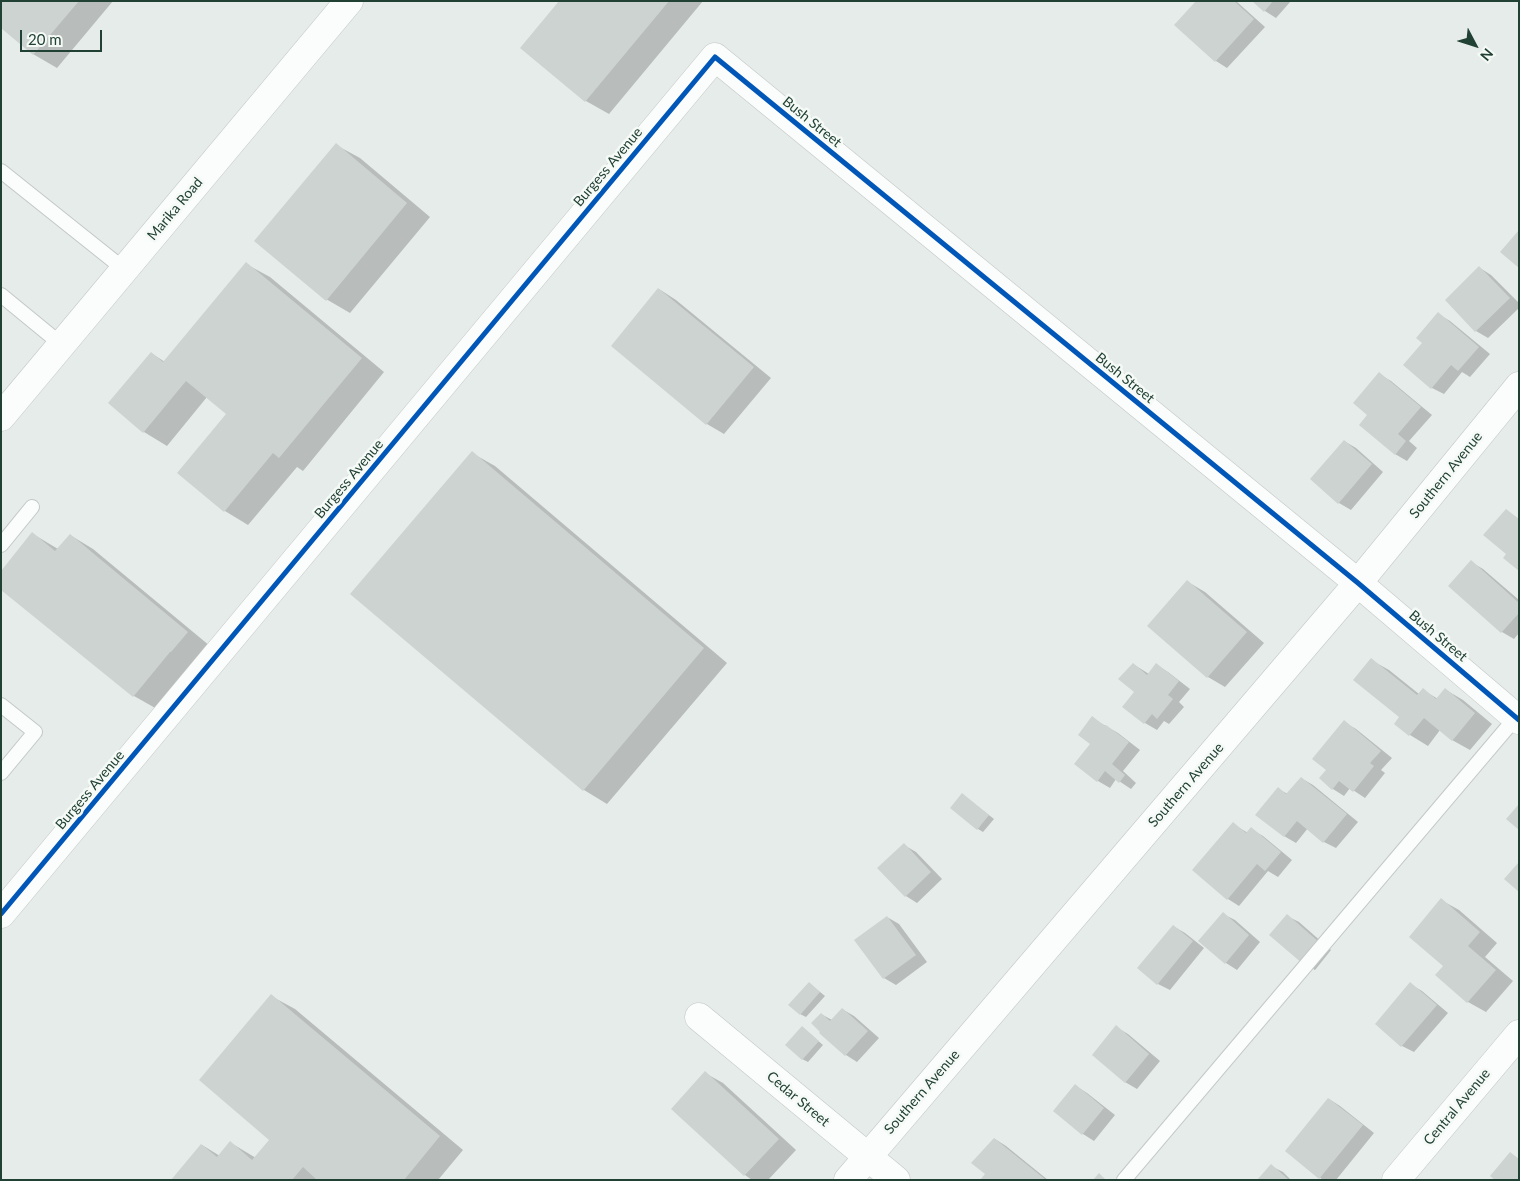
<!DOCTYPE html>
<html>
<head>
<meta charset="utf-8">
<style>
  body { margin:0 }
  #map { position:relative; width:1520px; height:1181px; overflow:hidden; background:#e6ece9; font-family:Lato,sans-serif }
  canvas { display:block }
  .frame { position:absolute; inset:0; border:2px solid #224135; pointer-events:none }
  .north { position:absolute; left:1450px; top:20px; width:50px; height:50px; -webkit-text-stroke:4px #f5faf7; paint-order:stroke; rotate:130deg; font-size:14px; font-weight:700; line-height:20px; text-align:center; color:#224135 }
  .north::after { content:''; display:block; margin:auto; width:18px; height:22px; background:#224135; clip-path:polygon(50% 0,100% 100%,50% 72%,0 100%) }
  .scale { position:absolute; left:20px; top:30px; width:82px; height:22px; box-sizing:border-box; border:2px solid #224135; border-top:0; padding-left:6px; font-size:15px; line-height:18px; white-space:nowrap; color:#224135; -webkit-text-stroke:4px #f5faf7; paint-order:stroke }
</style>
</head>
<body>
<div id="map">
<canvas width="1520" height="1181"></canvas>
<div class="frame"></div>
<div class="north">N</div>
<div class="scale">20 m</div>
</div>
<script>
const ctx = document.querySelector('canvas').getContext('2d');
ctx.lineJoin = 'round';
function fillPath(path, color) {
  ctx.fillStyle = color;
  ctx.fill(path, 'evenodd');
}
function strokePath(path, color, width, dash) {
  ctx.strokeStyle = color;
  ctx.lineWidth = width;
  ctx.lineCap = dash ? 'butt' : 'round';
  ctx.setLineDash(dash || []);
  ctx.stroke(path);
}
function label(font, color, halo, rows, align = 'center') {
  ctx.font = font + ' Lato,sans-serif';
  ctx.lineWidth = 5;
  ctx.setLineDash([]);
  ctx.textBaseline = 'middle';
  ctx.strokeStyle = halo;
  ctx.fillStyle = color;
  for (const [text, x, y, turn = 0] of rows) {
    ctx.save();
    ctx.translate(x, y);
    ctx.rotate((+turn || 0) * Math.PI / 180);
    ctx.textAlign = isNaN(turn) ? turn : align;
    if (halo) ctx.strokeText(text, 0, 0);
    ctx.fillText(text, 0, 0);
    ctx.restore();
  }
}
fillPath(new Path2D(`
  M1 1H113L57 68 33 54Z
  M561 1H703L609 114 586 101Z
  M1198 1H1236L1265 27 1227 68 1216 61Z
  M1254 1H1291L1276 18 1265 11Z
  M336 145 360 158 430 217 350 313 326 299Z
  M246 264 270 277 384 372 303 471 297 467 248 525 225 511 179 473 227 414 207 397 167 446 144 432 151 353 165 362Z
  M1480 268 1491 275 1519 303V308L1488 338 1476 331 1446 300Z
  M659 289 676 300 771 378 724 434 707 424Z
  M1438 314 1450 321 1490 354 1470 377 1462 372 1444 394 1432 388 1405 365 1424 343Z
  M1379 374 1391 381 1432 415 1409 441 1417 448 1407 461 1395 454 1369 415Z
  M1344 441 1356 448 1383 472 1351 510 1339 503 1312 479Z
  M472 453 495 466 727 663 607 804 584 790 352 593Z
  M33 534 58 549 70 535 93 549 210 646 157 709 134 696 1 589Z
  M1471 562 1483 569 1519 600V633L1514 639 1502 632Z
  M1188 582 1205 592 1264 643 1225 687 1208 677Z
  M1371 660 1389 670 1419 694 1423 690 1438 699 1446 690 1463 700 1492 724 1470 750 1452 740 1440 730 1428 746 1410 735 1396 724 1401 717Z
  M1133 664 1149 674 1157 665 1168 672 1190 689 1179 702 1184 707 1169 724 1164 721 1157 730 1145 723 1124 706 1135 692Z
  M1092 718 1118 733 1140 750 1123 771 1136 783 1131 789 1116 779 1110 788 1098 781 1076 764 1092 744Z
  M1344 722 1356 729 1392 758 1381 770 1385 773 1365 798 1350 788 1344 796 1333 789 1328 770Z
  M1301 778 1313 785 1358 822 1336 848 1324 842 1308 828 1296 843 1284 836 1278 789 1288 794Z
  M967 798 994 819 983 832 978 829Z
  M1233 824 1248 833 1251 829 1263 836 1292 860 1278 877 1268 871 1239 906 1228 899Z
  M904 845 916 852 942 879 917 903 906 896Z
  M1441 900 1459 910 1497 943 1485 957 1513 981 1486 1012 1468 1002 1437 975 1445 966Z
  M1223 914 1235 920 1260 942 1237 970 1226 963Z
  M1287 916 1299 922 1331 950 1315 970 1303 963Z
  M887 917 899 924 927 962 896 985 884 978Z
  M1173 926 1185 933 1204 948 1170 990 1158 984Z
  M809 983 825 996 806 1017 800 1014Z
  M1410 984 1422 991 1448 1013 1414 1052 1402 1046Z
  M271 996 295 1009 463 1150 438 1180H173L202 1145 220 1156 231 1143 256 1158 271 1139Z
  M842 1009 854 1016 879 1038 857 1062 846 1055 821 1014 832 1020Z
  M802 1027 823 1045 808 1062 802 1059Z
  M1116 1027 1128 1034 1160 1061 1137 1089 1125 1082Z
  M705 1073 723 1083 796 1150 768 1180H752L745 1175 672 1109Z
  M1076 1086 1087 1093 1115 1115 1094 1141 1083 1134Z
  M1329 1099 1340 1106 1374 1133 1336 1180H1323L1287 1151Z
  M995 1139 1006 1146 1048 1180H982L987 1174Z
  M1271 1166 1283 1172 1291 1180H1259Z`), '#0003');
fillPath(new Path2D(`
  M1 1H79L33 55 1 28Z
  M559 1H669L585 102 520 48Z
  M1196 1H1234L1254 19 1215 62 1174 25Z
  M1252 1H1273L1264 12Z
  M336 143 407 203 326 301 254 241Z
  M1519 230V268L1500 252Z
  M246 262 362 358 279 458 273 453 224 512 177 473 226 414 186 381 143 433 108 403 151 352 163 362Z
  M1479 266 1510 298 1475 332 1445 300Z
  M658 288 754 367 706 425 611 346Z
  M1438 312 1479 347 1458 371 1451 365 1431 389 1403 365 1422 343 1416 338Z
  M1379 372 1421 407 1398 434 1406 441 1395 455 1359 425 1367 415 1353 403Z
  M1344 440 1372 464 1338 504 1310 479Z
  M472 451 704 648 583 791 350 594Z
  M1506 509 1519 519V571L1503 558 1506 554 1483 535Z
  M32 532 55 551 70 534 188 632 171 652H170L133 697 1 590V571Z
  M1471 560 1519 603V613L1501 633 1448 586Z
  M1187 580 1247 632 1207 678 1147 626Z
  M1371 658 1417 695 1423 688 1436 699 1445 688 1475 713 1452 741 1424 718 1409 736 1394 724 1399 717 1353 680Z
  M1133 663 1147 675 1156 663 1179 681 1168 695 1173 699 1157 719 1152 714 1144 724 1122 707 1134 692 1118 679Z
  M1092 716 1105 726 1106 725 1129 742 1112 764 1125 775 1119 783 1105 771 1097 782 1074 764 1090 744 1078 735Z
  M1344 720 1381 751 1370 763 1374 766 1353 792 1339 781 1332 790 1319 778 1326 770 1312 759Z
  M1301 777 1347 814 1323 843 1297 821 1284 837 1255 815 1278 787 1286 794Z
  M962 793 989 815 977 830 950 808Z
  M1519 804V830L1506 819Z
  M1233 822 1246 833 1251 827 1281 852 1265 871 1257 864 1227 900 1192 870Z
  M904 843 931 872 905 897 877 868Z
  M1519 862V892L1504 879Z
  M1441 898 1480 932 1468 946 1496 970 1467 1003 1435 975 1443 966 1409 937Z
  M1223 912 1249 935 1225 964 1198 941Z
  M1287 914 1320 943 1303 964 1269 935Z
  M887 916 916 955 883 979 854 940Z
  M1173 925 1193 941 1157 985 1137 968Z
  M809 982 820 992 800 1015 788 1005Z
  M1410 982 1437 1005 1401 1047 1375 1024Z
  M271 994 440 1136 404 1180H317L303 1167 292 1180H171L201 1144 217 1157 230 1141 252 1160 269 1140 199 1080Z
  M842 1008 868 1031 845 1056 819 1033 820 1032 811 1023 821 1013 830 1021Z
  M1116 1025 1149 1054 1125 1083 1092 1055Z
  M802 1026 819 1041 802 1060 785 1045Z
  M705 1071 779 1139 744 1176 671 1109Z
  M1075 1084 1104 1108 1082 1135 1053 1111Z
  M1328 1098 1363 1125 1319 1179 1285 1151Z
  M994 1138 1046 1180H980L985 1174 971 1163Z
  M1510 1152 1519 1159V1180H1495L1490 1176Z
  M1271 1164 1289 1180H1257Z
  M1099 1173 1106 1180H1093Z`), '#cdd3d0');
const service = new Path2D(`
  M1 171 125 270
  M1 295 62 345
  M1 545 32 507
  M1 705 35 732 1 773
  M1124 1180 1518 715`);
const minor = new Path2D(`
  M1 417 349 1
  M1 914 715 57 1358 583 1519 720
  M699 1017 896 1180
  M848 1180 1358 583 1519 386
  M1396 1180 1519 1034`);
strokePath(service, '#c3c9c6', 16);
strokePath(minor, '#c3c9c6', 29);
strokePath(service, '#fbfcfc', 14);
strokePath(minor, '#fbfcfc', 28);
strokePath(new Path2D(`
  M1 914 715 57 1358 583 1519 720`), '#0057b8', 5);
label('14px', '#224135', '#f5faf7', [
  ["Bush Street",812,122,39],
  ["Burgess Avenue",608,167,-50],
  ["Marika Road",175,209,-50],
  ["Bush Street",1125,378,39],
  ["Southern Avenue",1446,475,-51],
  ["Burgess Avenue",349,479,-50],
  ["Bush Street",1438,636,40],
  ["Southern Avenue",1186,785,-49],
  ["Burgess Avenue",90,790,-50],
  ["Southern Avenue",922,1092,-49],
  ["Cedar Street",798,1099,40],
  ["Central Avenue",1457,1107,-50]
]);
</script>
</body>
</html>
